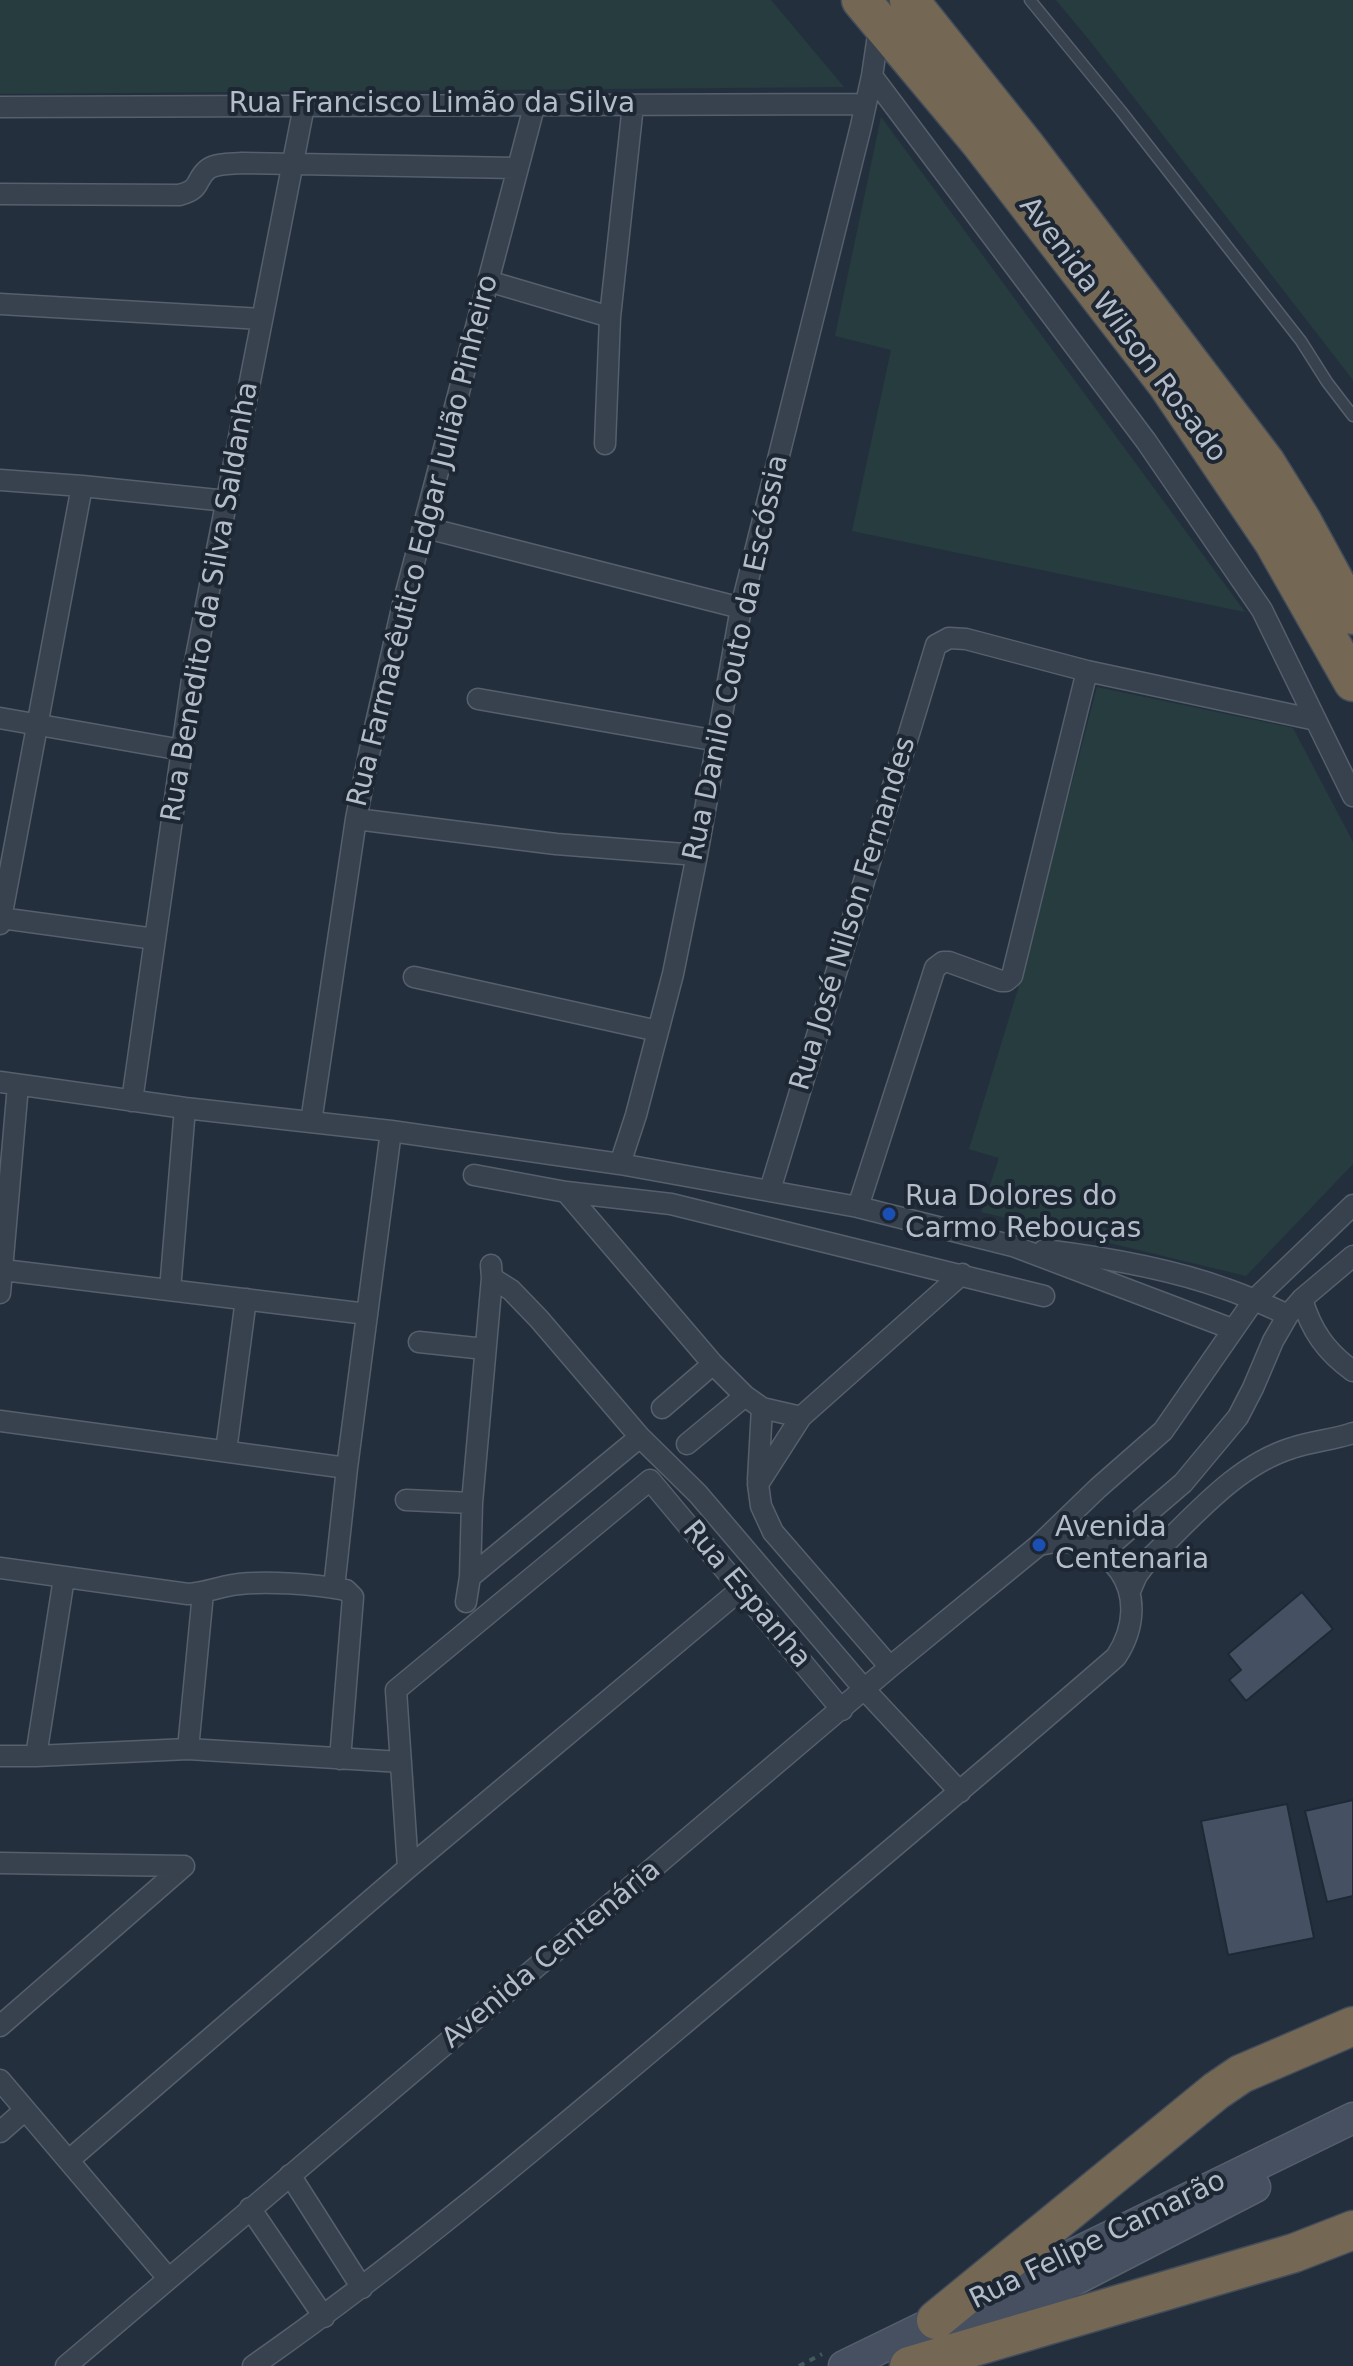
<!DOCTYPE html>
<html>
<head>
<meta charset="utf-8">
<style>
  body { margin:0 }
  canvas { display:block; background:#242f3e }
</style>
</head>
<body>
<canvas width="1353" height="2366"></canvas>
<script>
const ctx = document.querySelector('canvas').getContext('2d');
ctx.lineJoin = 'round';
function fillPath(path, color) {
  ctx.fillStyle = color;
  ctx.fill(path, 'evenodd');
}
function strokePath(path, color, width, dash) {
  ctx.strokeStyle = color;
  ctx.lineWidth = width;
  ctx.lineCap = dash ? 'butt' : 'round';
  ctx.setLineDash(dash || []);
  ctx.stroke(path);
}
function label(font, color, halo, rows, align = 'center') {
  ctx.font = font + ' "DejaVu Sans",sans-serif';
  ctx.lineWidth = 8;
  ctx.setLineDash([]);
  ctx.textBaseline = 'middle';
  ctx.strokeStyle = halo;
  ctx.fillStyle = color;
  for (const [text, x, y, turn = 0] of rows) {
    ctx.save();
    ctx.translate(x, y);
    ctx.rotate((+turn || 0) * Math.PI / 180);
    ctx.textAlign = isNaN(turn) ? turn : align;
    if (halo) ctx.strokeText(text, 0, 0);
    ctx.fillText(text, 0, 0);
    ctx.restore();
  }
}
fillPath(new Path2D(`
  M0 0H771L844 87 0 94Z
  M1056 0H1353V380L1090 41Z
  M881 117 1245 612 852 531 891 350 835 336Z
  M1097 687 1293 728 1353 842V1164L1246 1276 981 1212 999 1158 969 1149 1018 989Z`), '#263c3f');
const building = new Path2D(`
  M1302 1592 1333 1629 1246 1701 1229 1680 1241 1670 1228 1654Z
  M1353 1800V1896L1327 1902 1305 1811Z
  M1287 1804 1314 1938 1228 1955 1201 1821Z`);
fillPath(building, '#455162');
strokePath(building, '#1f2835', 2);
const lane = new Path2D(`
  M1030 0 1121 111 1301 341 1327 382 1353 416`);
const street = new Path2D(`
  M872 76 1146 441 1262 610 1353 796
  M0 107 864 104
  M0 194 179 195C203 189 194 180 208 169 217 163 231 164 242 163L517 168
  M488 281 610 317
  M0 304 262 319
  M605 444 610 317 633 105
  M0 480 82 486 227 501
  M423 527 741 608
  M478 699 718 741
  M0 718 182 750
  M356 819 556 844 697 855
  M0 918 155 939
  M0 924 82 486
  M414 977 658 1031
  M0 1082 185 1108 391 1131 620 1164 858 1207 1013 1246 1232 1329
  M132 1101 193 672 304 106
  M311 1122 356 819 369 754 402 608 534 107
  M620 1164 636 1115 673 974 697 855 741 608 861 126 872 76 880 22
  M474 1175 566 1192 671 1204 1044 1296
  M770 1190 936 645 949 638 966 639 1087 671 1316 720
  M566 1192 713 1364 745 1396 762 1408 801 1417 962 1274
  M858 1207 935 968 943 962H949L1001 981H1006L1012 976 1087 671
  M1044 1250C1102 1257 1171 1269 1226 1289 1247 1296 1268 1306 1288 1315
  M3 1270 367 1314
  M492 1278 511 1290 539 1319 640 1437
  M170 1290 185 1108
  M0 1293 18 1085
  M1302 1299C1311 1330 1326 1352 1353 1371
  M419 1342 485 1349
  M662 1408 713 1364
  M801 1417 758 1484 761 1506 773 1532 890 1667
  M0 1421 347 1468
  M687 1444 745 1396
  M226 1451 246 1299
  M758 1480 762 1408
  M406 1500 472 1503
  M1095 1549 1114 1542 1183 1483 1238 1417 1253 1388 1273 1341 1288 1315 1302 1299 1353 1256
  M0 1568 188 1594C204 1593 216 1588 232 1585 263 1580 314 1584 346 1590L353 1597 340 1759
  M470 1577 640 1437 698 1494 865 1690 960 1792
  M334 1588 347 1468 391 1131
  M1130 1591 1137 1575 1149 1559C1192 1519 1234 1466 1292 1448 1312 1441 1333 1440 1353 1433
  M466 1602 470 1577 472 1503 492 1278 491 1265
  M188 1749 203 1593
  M0 1756H36L188 1749 401 1762
  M36 1756 64 1578
  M0 1863 184 1866
  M408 1868 396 1690 650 1480 842 1710
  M0 2026 184 1866
  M0 2080 168 2278
  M0 2132 25 2110
  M69 2160 408 1868 740 1590
  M290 2175 362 2288
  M250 2208 324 2317
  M66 2366 890 1667 1039 1545 1098 1488 1163 1431 1254 1300 1353 1205
  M253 2366C402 2262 540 2145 679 2028 825 1905 972 1782 1116 1657 1157 1595 1111 1528 1039 1545`);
const secondary = new Path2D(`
  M960 2339 1255 2187
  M844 2366 1353 2118`);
const highway = new Path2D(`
  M861 0 979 141 1167 384 1273 541 1353 682
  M909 0 1024 144 1266 463 1302 521 1353 615
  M936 2320 1216 2091 1241 2074 1353 2026
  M909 2366 1294 2253 1353 2230`);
strokePath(lane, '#565f6c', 13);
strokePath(street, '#565f6c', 23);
strokePath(secondary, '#565f6c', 33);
strokePath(highway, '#434c59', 41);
strokePath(new Path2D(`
  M799 2366 822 2354`), '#44595c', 4, [6, 6]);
strokePath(lane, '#38414e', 10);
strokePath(street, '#38414e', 20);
strokePath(secondary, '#465061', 30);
strokePath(highway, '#746855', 38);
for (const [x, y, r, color] of [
  [889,1214,8,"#1a4fb4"],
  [1039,1545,8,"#1a4fb4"]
]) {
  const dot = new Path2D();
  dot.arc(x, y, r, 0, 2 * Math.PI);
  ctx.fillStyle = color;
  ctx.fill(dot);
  strokePath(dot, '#1d2633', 3);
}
label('28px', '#b4bcc9', '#1d2633', [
  ["Rua Francisco Limão da Silva",432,105],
  ["Avenida Wilson Rosado",1122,330,53],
  ["Rua Farmacêutico Edgar Julião Pinheiro",424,541,-76],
  ["Rua Benedito da Silva Saldanha",211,602,-80],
  ["Rua Danilo Couto da Escóssia",737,658,-78],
  ["Rua José Nilson Fernandes",854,914,-73],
  ["Rua Espanha",746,1595,50],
  ["Avenida Centenária",552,1955,-40],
  ["Rua Felipe Camarão",1098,2241,-26]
]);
label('28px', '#b4bcc9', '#1d2633', [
  ["Rua Dolores do",905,1198],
  ["Carmo Rebouças",905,1230],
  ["Avenida",1055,1529],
  ["Centenaria",1055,1561]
], 'left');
</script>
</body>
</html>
